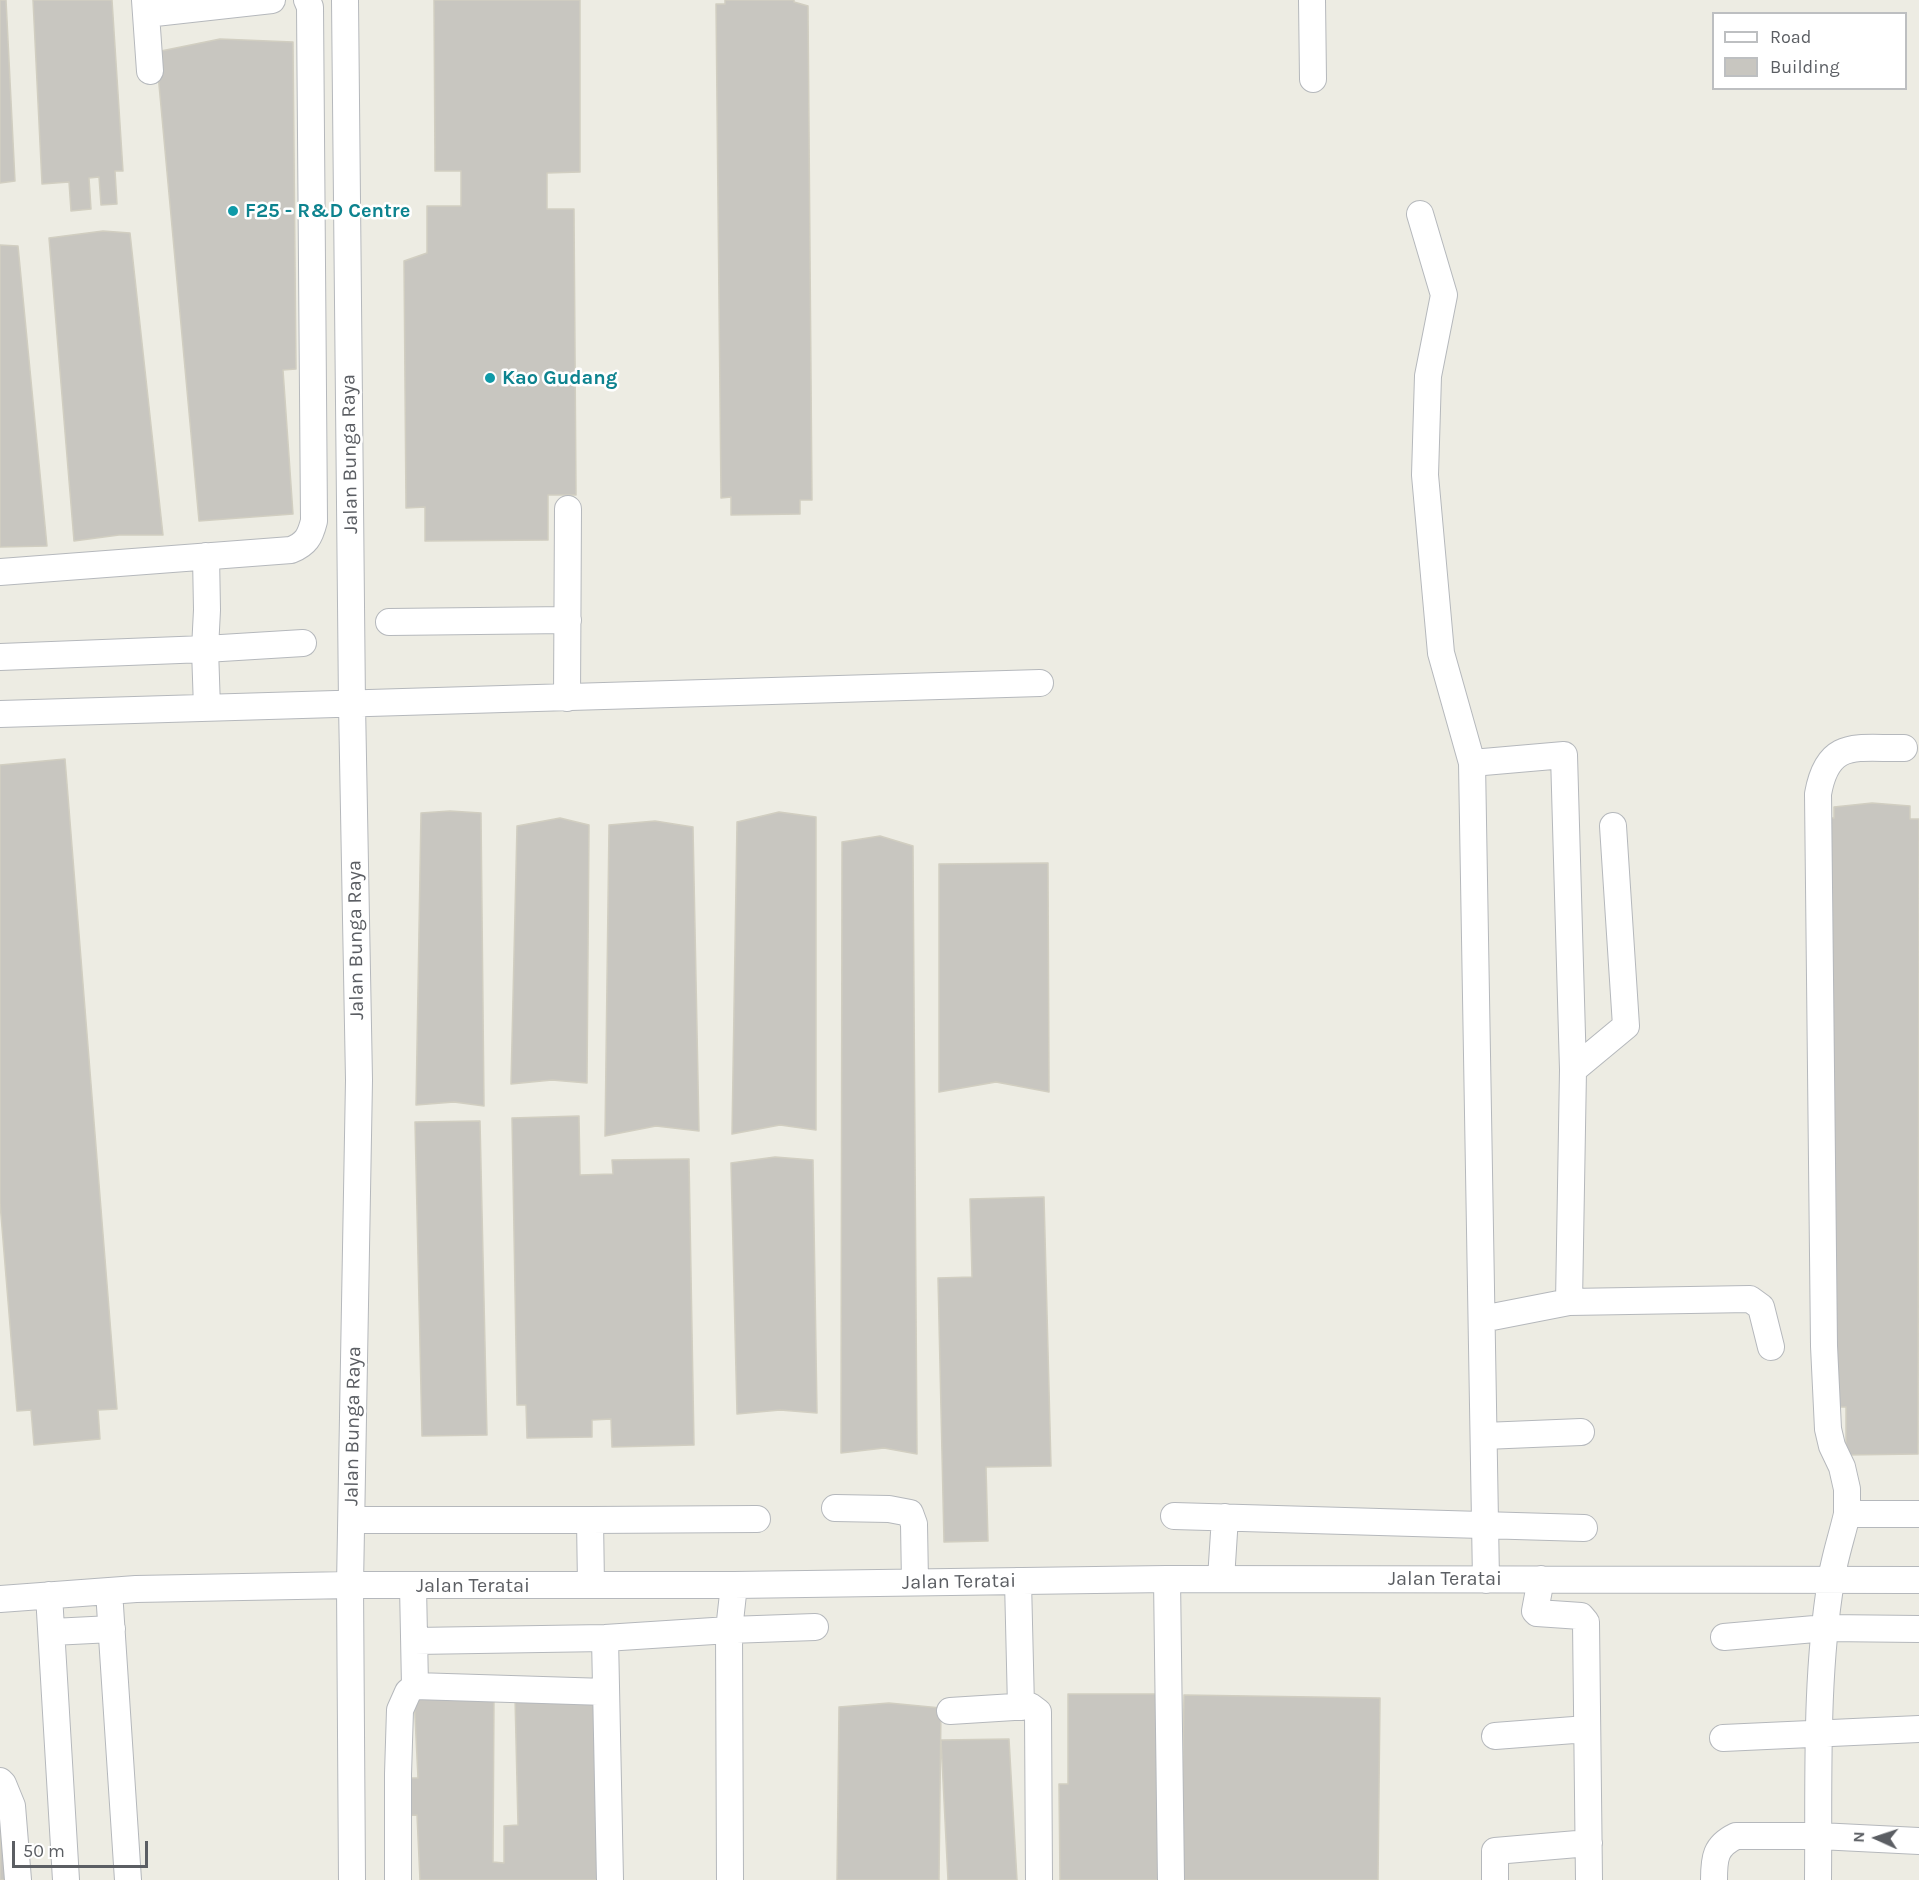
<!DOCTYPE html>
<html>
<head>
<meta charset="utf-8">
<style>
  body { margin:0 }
  #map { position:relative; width:1919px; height:1880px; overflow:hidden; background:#edece3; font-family:Karla,sans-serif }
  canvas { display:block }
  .legend { position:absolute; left:1712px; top:12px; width:195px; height:78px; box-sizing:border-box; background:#fff; border:2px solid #bdbfc1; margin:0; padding:8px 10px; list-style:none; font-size:18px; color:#5b5e63 }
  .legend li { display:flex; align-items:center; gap:12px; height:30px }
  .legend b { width:30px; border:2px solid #bdbfc1 }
  .north { position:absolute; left:1847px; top:1808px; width:60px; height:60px; -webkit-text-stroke:4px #fff; paint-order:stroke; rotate:273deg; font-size:16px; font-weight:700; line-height:24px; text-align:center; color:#5b5e63 }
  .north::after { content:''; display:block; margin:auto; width:21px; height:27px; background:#5b5e63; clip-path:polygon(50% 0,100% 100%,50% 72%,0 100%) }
  .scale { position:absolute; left:12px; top:1841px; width:136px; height:27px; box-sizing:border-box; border:3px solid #5b5e63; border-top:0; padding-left:8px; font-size:18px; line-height:21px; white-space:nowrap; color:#5b5e63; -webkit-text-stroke:4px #fff; paint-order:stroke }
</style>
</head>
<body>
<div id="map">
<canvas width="1919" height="1880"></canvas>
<ul class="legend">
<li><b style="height:8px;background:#fff"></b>Road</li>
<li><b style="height:16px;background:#c8c6c0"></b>Building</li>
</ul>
<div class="north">N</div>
<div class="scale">50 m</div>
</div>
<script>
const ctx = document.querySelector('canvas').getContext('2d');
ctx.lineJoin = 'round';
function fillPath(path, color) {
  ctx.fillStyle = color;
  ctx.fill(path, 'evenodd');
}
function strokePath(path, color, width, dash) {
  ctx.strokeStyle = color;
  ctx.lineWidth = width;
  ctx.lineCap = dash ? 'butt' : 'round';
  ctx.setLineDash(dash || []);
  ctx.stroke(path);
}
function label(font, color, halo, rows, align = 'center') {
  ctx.font = font + ' Karla,sans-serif';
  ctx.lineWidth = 5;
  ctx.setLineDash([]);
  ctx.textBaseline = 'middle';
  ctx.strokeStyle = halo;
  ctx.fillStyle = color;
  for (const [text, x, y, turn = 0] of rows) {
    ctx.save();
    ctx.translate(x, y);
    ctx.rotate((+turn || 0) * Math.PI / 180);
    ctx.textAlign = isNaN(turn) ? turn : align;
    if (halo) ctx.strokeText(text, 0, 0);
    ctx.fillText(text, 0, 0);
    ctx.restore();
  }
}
const building = new Path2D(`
  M0 0H6L15 181 0 183Z
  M33 0H112L123 171H115L117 204 101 205 99 177 89 178 91 209 71 211 69 182 42 184Z
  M434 0H580V172L547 173V209H574L576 495H548V540L425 541V507L406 508 404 261 427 253V206H461V171H435Z
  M725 0H794V2L808 6 812 500H800V514L731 515V497L721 498 716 4H725Z
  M220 39 293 42 296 369 283 370 293 514 199 521 156 52Z
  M103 231 130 233 163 535H119L74 541 49 238Z
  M0 245 18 246 47 546 0 547Z
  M65 759 117 1409 98 1410 100 1439 34 1445 31 1410 17 1411 0 1203V765Z
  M1872 803 1910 806V819H1919L1918 1454 1846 1455V1407H1833L1830 818H1834V807Z
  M450 811 481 813 484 1106 454 1102 416 1105 421 813Z
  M779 812 816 817V1130L780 1125 732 1134 737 822Z
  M560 818 589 825 587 1083 552 1080 511 1084 517 826Z
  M655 821 693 827 699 1131 656 1126 605 1136 609 825Z
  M880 836 913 846 917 1454 884 1448 841 1453 842 842Z
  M1048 863 1049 1092 996 1082 939 1092V864Z
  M579 1116 580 1175 613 1174 612 1160 689 1159 694 1445 612 1447 611 1419 592 1420V1437L527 1438 526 1405H517L512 1118Z
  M480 1121 487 1435 422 1436 415 1122Z
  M775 1157 813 1160 817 1413 780 1410 737 1414 731 1163Z
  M1044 1197 1051 1466 986 1467 988 1541 944 1542 938 1278 972 1277 970 1199Z
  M494 1694 493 1862 504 1863V1826L518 1825 515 1697H602V1880H420L417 1815 402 1816 400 1778H418L414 1696Z
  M1068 1694H1157L1158 1880H1060L1059 1784H1068Z
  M1184 1695 1380 1698 1378 1880H1181Z
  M889 1703 941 1708 939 1880H837L839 1707Z
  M1009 1739 1017 1880H948L941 1740Z
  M0 1817 5 1880H0Z`);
fillPath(building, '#c8c6c0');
strokePath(building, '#d1cec1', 1.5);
const minor = new Path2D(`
  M145 0 150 71
  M345 0 352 704 359 1080 350 1585 352 1880
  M1312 0 1313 79
  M146 14 272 0
  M1420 214 1444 295 1428 376 1425 475 1441 653 1472 763 1486 1580
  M206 556 207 610 205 649 303 643
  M0 572 291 550C306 544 310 537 314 521L310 7 307 0
  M389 622 568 620
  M0 657 205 649 207 708
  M567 698 568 509
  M0 714 1040 683
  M1472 763 1564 755 1573 1070
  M1569 1302 1750 1299 1761 1307 1771 1347
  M1482 1319 1569 1302 1573 1070 1626 1026 1613 826
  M1484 1436 1581 1432
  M835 1508 889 1509 910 1513 914 1524 915 1582
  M1847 1514V1489L1842 1467 1832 1446 1828 1429 1824 1346 1818 794C1828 738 1857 749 1904 748
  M1174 1516 1584 1528
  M352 1520H590L591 1585
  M590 1520 757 1519
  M1167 1579 1171 1880
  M1221 1579 1225 1517
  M1541 1579 1535 1611 1537 1613 1581 1616 1586 1622 1589 1880
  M1018 1581 1021 1707
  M413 1586 415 1686 606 1692
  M109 1591 128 1880
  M49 1595 66 1880
  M0 1599 136 1589 350 1585H734L1167 1579 1919 1580
  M52 1632 112 1629
  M1724 1637 1826 1628 1919 1629
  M605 1638 610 1880
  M415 1641 605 1638 729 1630 815 1627
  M950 1711 1030 1706 1038 1712 1039 1880
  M1495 1736 1587 1729
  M1723 1738 1919 1729
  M0 1781 3 1784 12 1806 18 1880
  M398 1880V1774L400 1710 408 1692 415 1686
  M730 1880 729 1630 734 1585
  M1495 1880V1851L1589 1843
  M1714 1880C1714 1858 1715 1846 1736 1836H1819L1919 1841
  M1818 1880C1819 1780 1815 1680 1831 1581 1834 1559 1842 1536 1847 1514H1919`);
strokePath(minor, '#b5b8bc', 28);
strokePath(minor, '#fff', 26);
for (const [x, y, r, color] of [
  [233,211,6,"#0f9aa8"],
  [490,378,6,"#0f9aa8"]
]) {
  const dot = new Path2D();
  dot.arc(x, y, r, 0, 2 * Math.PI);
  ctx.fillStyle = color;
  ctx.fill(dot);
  strokePath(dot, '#fff', 2);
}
label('bold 20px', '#0d838f', '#fff', [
  ["F25 - R&D Centre",245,211],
  ["Kao Gudang",502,378]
], 'left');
label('20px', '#5b5e63', '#fff', [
  ["Jalan Bunga Raya",350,454,-91],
  ["Jalan Bunga Raya",356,940,-91],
  ["Jalan Bunga Raya",353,1426,-89],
  ["Jalan Teratai",1445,1579],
  ["Jalan Teratai",959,1582,-1],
  ["Jalan Teratai",473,1586]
]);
</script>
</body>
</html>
